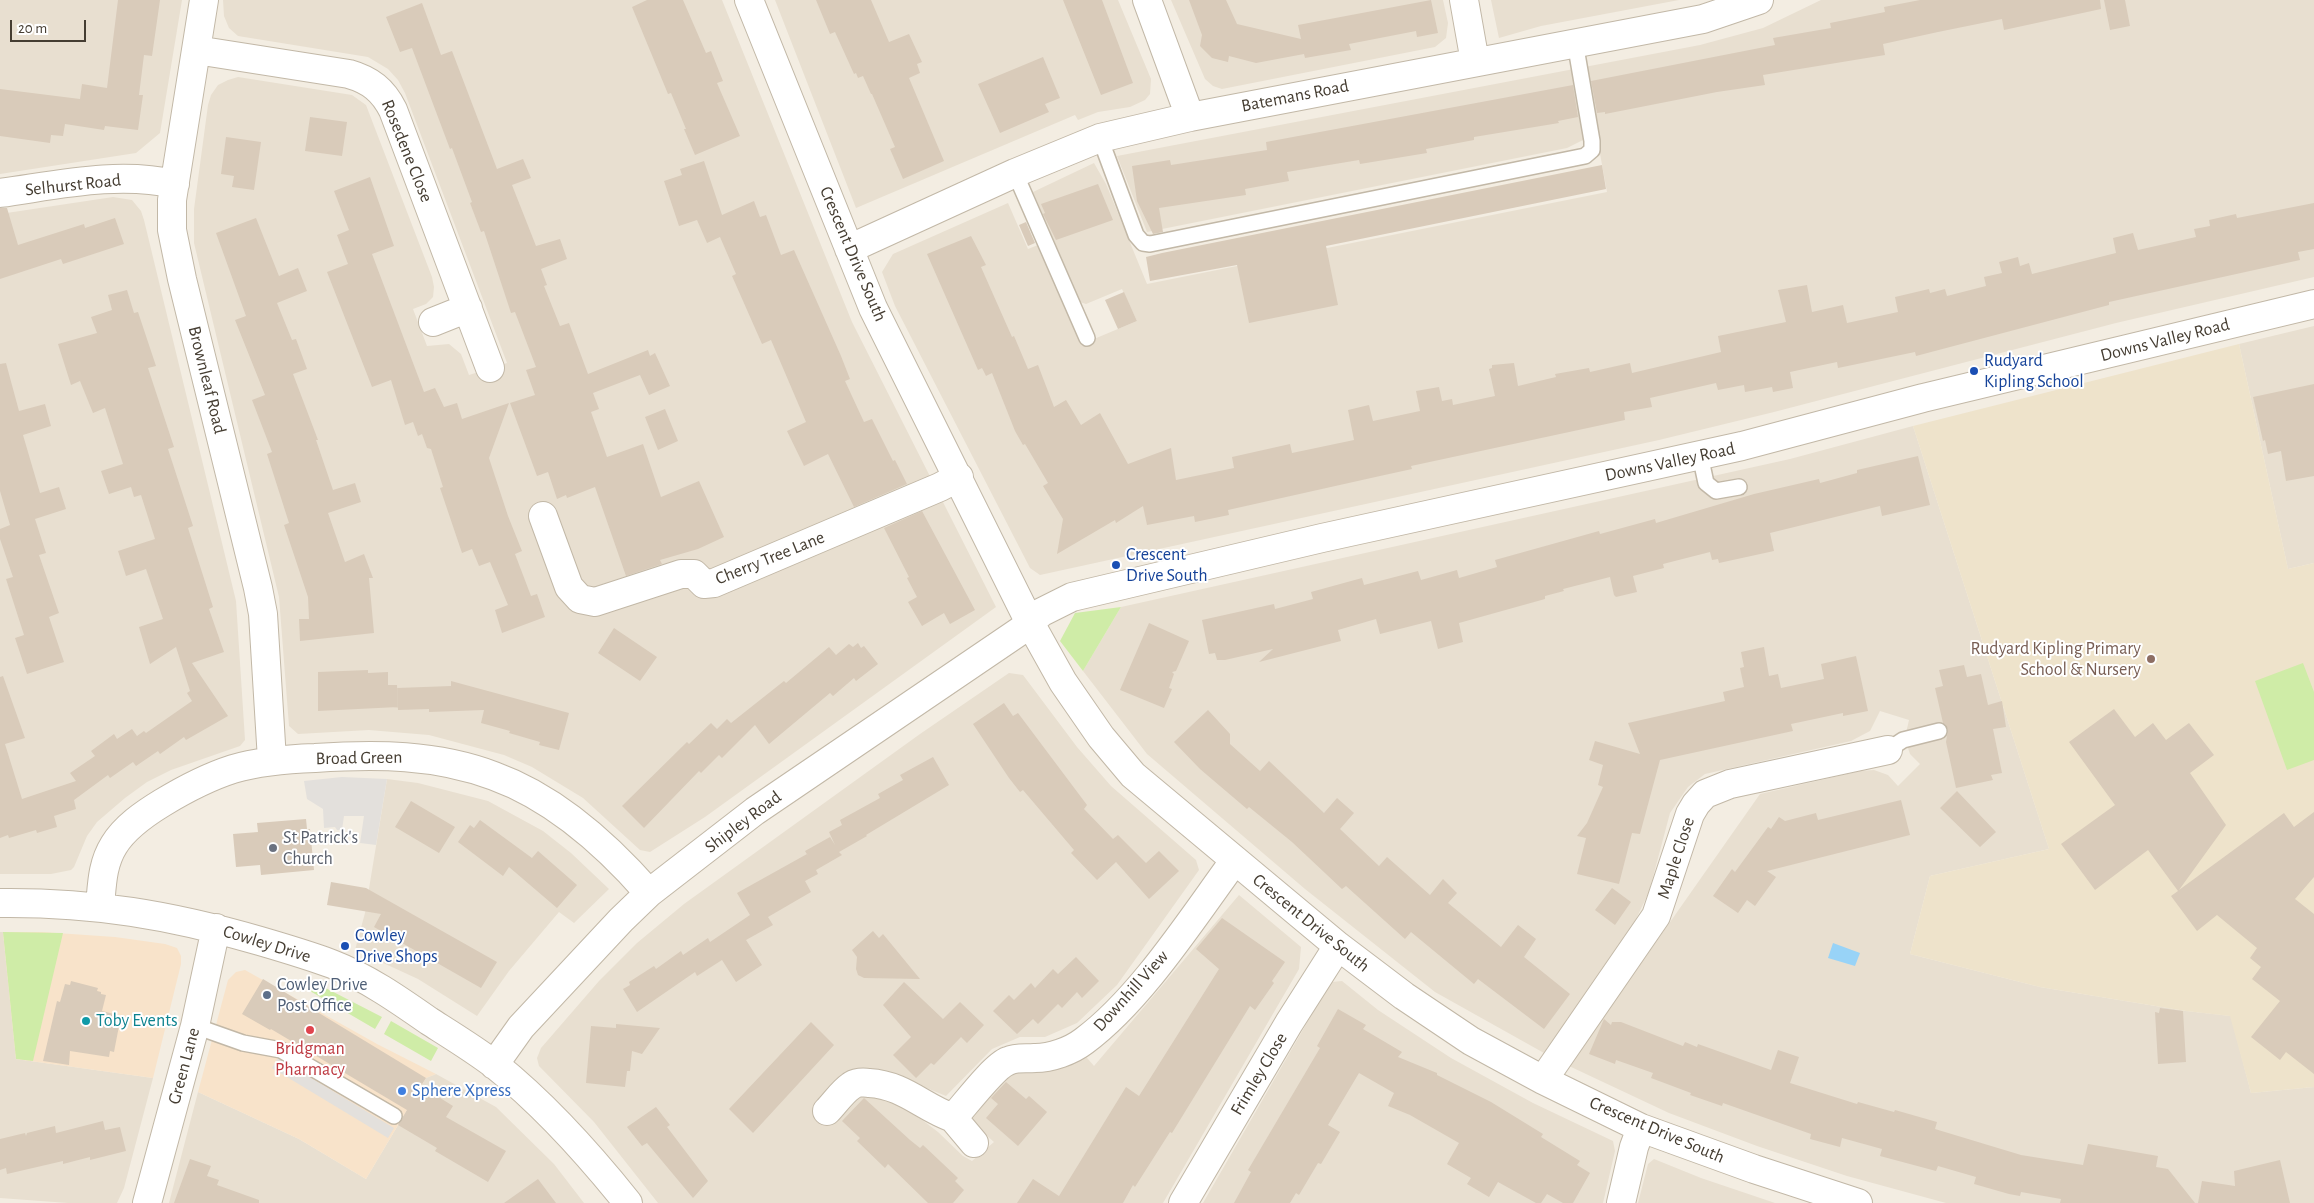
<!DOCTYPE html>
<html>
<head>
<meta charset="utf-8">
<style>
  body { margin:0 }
  #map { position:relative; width:2314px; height:1203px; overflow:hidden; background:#f3ede2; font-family:"Alegreya Sans",sans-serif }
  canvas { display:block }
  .scale { position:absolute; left:10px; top:20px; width:76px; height:22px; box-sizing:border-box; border:2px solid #453d32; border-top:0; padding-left:6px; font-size:15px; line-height:18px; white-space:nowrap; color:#453d32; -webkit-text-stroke:4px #fff; paint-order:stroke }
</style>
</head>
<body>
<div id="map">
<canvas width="2314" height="1203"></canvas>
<div class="scale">20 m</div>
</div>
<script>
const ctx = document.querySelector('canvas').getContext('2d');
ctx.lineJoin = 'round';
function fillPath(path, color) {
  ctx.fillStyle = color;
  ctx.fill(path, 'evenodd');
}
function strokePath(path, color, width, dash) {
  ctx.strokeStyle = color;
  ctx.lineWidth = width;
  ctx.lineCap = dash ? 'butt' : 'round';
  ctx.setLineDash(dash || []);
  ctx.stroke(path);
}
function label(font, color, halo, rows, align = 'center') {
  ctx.font = font + ' "Alegreya Sans",sans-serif';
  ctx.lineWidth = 4;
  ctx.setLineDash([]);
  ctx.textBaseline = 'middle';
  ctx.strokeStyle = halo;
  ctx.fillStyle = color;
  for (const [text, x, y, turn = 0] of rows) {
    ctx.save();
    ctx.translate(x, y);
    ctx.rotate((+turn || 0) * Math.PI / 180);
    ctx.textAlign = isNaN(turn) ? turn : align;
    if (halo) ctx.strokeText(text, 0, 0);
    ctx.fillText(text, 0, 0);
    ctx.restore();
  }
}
fillPath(new Path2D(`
  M0 0H182L160 133 136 153 0 174Z
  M223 0H722L852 322 996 607 705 817 650 852 640 850 583 798 532 767 504 755 429 735 369 730 298 734 289 726 279 597 194 243V209L208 105 211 95 218 85 228 80 238 77 352 95 366 105 432 277 434 287 433 297 426 304 413 309 427 346 449 344 461 354 469 375 507 363 405 93 398 80 388 69 368 57 238 36 229 28 224 16Z
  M775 0H1118L1151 79 1150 94 1145 100 1130 107 1098 112 1078 120 1075 115 856 208Z
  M1171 0H1443L1448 23 1446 38 1435 47 1222 89 1213 86 1205 79Z
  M1491 0H1679L1541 26 1499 38Z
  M1821 0H2314V277L2116 323 1774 412 1659 440 1040 575 1030 568 911 337 895 306 882 272 893 254 1008 203 1028 249 1038 245 1082 344 1137 321 1122 289 1086 304 1080 302 1033 192 1094 163 1106 184 1147 284 1607 192 1597 137 1585 139 1567 148 1147 232 1117 156 1700 45 1763 28Z
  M113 197 132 200 141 211 144 220 236 601 245 740 240 746 171 770 147 782 125 798 97 822 87 836 74 867 71 870 51 874H0V214Z
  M2314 326V563L2288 569 2239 344Z
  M1913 426 2049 849 1930 876 1910 954 2040 987 2186 1011 2231 1016 2251 1093 2314 1087V1203H1946L1847 1176 1757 1146 1669 1113 1569 1066 1760 794 1860 771 1874 770 1888 775 1898 786 1920 764 1910 754 1907 745 1906 733 1909 720 1880 711 1870 731 1851 741 1705 774 1688 787 1670 813 1649 892 1636 919 1544 1053 1435 992 1305 889 1147 754 1083 671 1121 607 1790 459Z
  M1009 673 1023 675 1077 747 1111 786 1196 860 1199 870 1117 985 1077 1023 1045 1037H1020L992 1049 946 1096 885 1071 863 1069 861 1088 874 1087 909 1110 938 1132 963 1156 972 1161 994 1142 966 1117 1003 1071 1082 1052 1094 1066 1239 895 1301 947 1299 969 1163 1203H658L594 1122 539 1066 537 1058 541 1048 599 981 637 943 684 904 920 734Z
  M387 779 418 783 488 801 543 831 571 853 609 889 574 923 559 912 509 971 477 1016 418 979 355 950 365 913Z
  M0 932H3L16 1059 153 1078 124 1188 117 1203H68L0 1198Z
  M1342 981 1378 1010 1451 1058 1533 1103 1613 1141 1615 1151 1603 1203H1203L1323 995 1332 982Z
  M436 1074 496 1107 554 1164 584 1203H169L198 1092 299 1139 366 1179 426 1078Z
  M1654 1159 1701 1178 1775 1203H1638L1648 1164Z`), '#e8dfd0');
fillPath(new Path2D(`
  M3 932H42L115 937 165 944 177 948 181 956V964L153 1078 16 1059Z
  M245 970 377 1044 436 1074 426 1078 366 1179 299 1139 198 1092 228 980 236 972Z`), '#f8e3ca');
fillPath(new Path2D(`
  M2239 344 2288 569 2314 563V1087L2251 1093 2230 1016 2186 1011 2040 987 1910 954 1930 876 2049 849 1913 426Z`), '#eee3cb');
fillPath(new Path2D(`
  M1121 607 1083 671 1060 641 1075 613Z
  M2303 663 2314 692V760L2287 770 2255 681Z
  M3 932 63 933 33 1061 16 1059Z
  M314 982 382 1017 375 1029 310 991Z
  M391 1021 438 1048 431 1061 384 1034Z`), '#cfeca7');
fillPath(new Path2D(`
  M342 777 387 779 376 845 360 843 364 816H344L342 830H337L335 827 324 828 323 809 307 799 304 781Z
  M278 1058 394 1128 388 1138 272 1068Z`), '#e3e0dc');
fillPath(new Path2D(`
  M1833 943 1860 953 1855 966 1828 958Z`), '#98d3f7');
fillPath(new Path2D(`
  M118 0H160L152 56 144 55 139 95H143L138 130 105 126 104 130 65 124 63 136 51 135 50 143 0 136V89L80 99 82 84 107 88Z
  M647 0H683L706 53 711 51 723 81 717 83 740 136 695 155 684 129H686L671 93 668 94 632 7Z
  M816 0H871L889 42 909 34 922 62 917 64 920 73 909 78 944 161 903 179 890 149 895 147 872 94H871L863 76 858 78 856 73 854 74 835 32 830 34Z
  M1063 0H1102L1133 83 1101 95Z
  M1189 0H1226L1237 24 1301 39 1298 25 1431 0 1438 33 1417 37 1416 31 1349 44 1351 50 1305 58 1304 54 1256 63 1229 56 1228 62 1212 58 1200 46 1202 35Z
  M1920 0H2100L2101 9 2004 30 2002 19 1938 32 1883 44 1885 55 1763 75 1765 85 1717 92 1605 114V112L1597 113 1591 81 1775 45 1773 38 1831 28 1830 23 1885 12 1884 7Z
  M2104 0H2125L2130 26 2110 30Z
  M422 3 441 55 452 51 497 169 523 159 531 178 512 185 536 246 560 239 567 259 541 269 547 285 544 286 560 326 569 323 588 374 648 350 650 356 655 353 670 386 649 395 640 375 593 393 599 409 591 412 607 457 643 444 661 497 699 481 724 537 698 549 660 560 662 564 626 576 595 487 567 498 566 495 557 499 548 472 537 476 510 403 535 395 526 370 536 367 515 312 511 313 484 231 481 232 470 203 472 202 452 148 450 149 412 48 400 52 386 17Z
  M1043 57 1060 98 1045 104 1049 112 1000 133 978 84Z
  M1573 85 1578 117 1558 121 1559 123 1474 137V140L1426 149 1427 153 1360 164 1359 160 1287 172 1289 181 1245 189 1246 195 1159 208 1163 232 1153 234 1137 201 1132 166 1170 160 1171 165 1267 150 1266 142Z
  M310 117 347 122 342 156 305 151Z
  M226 137 261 142 254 190 232 187 234 176 221 174Z
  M704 161 722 215 754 201 760 217 766 215 781 255 794 250 841 356 850 379 845 381 864 422 872 419 893 461 895 460 907 484 854 507 828 454 804 466 787 431 806 422 771 340 762 344 732 276 736 274 720 237 707 243 697 220 679 226 664 181 682 175 680 169Z
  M1602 165 1606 189 1326 246 1338 305 1249 323 1237 265 1150 281 1146 257 1162 253Z
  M370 177 394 246 372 254 424 392 435 388 444 407 457 403 462 419 509 403 489 458 508 516 522 551 515 554 531 596 537 594 545 617 502 633 495 610 508 605 490 562 479 566 472 549 462 553 440 488 443 487 431 449 427 448 422 434 418 436 413 422 405 425 391 380 372 387 327 272 348 264 337 235 349 230 334 191Z
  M1098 184 1113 220 1056 240 1043 214 1045 213 1041 204Z
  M2314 203V249L2298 252 2300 260 2109 302V305L1916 356 1915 352 1838 368 1837 362 1790 372 1793 388 1773 392 1772 387 1745 392 1744 385 1718 390 1716 383 1650 398 1652 407 1624 412 1625 420 1411 466 1412 469 1380 476 1228 510 1229 515 1195 522 1194 516 1147 525 1143 506 1116 523 1115 520 1057 554 1063 519 1043 486 1048 483 1025 444 1023 445 1015 431 992 373 986 376 982 368 978 370 927 254 971 236 986 265 981 267 1012 337 1014 336 1028 369 1038 365 1054 407 1066 400 1081 425 1100 413 1128 464 1171 448 1176 480 1234 468 1232 457 1290 444 1292 453 1354 440 1348 410 1369 405 1373 421 1420 411 1416 391 1439 387 1442 401 1452 399 1453 405 1495 396 1489 369 1492 368V365L1514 363 1518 386 1556 377 1555 374 1589 368 1590 372 1630 363 1632 373 1721 352 1718 336 1786 322 1778 290 1807 285 1812 312 1843 305 1847 323 1898 312 1895 297 1929 289 1930 293 1945 289 1947 296 1986 286 1984 277 2002 273 1999 262 2018 257 2020 266 2029 263 2032 274 2116 253 2113 238 2133 233 2138 250 2196 237 2194 229 2210 226 2209 220 2236 214 2237 218Z
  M0 208H7L18 245 84 224 85 228 115 218 124 244 63 264 61 259 0 279Z
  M256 218 279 276 298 268 307 291 277 303 292 340 296 339 307 369 293 374 318 440H316L333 490 355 483 361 502 328 513 345 562 364 554 373 578H369L374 633 300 641 299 619H309L308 597 284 525 289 523 267 454 272 452 252 400 265 395 235 320 246 316 216 233Z
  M1026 222 1035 243 1028 246 1019 225Z
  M127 290 134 313 138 312 156 366 148 368 174 447 168 449 193 526 188 528 213 607 209 609 224 652 192 663 228 716 186 740 184 737 160 754 158 751 136 766 133 762 110 778 108 775 74 800 76 809 54 816 57 827 37 833 36 830 9 838 8 835 0 838V677L3 676 25 738 5 744 22 799 76 781 70 773 95 756 91 751 114 734 117 739 132 729 137 736 144 731 146 733 192 701 187 693 190 691 176 647 150 664 139 627 163 619 146 569 126 576 118 551 155 539 141 495 134 497 131 487 109 494 101 471 123 464 105 408 93 413 80 381 71 385 58 344 97 333 91 317 112 310 108 295Z
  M1124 292 1137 321 1118 329 1105 300Z
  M6 363 19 411 45 404 51 426 23 435 40 493 59 487 66 509 35 519 46 553 39 555 59 613 49 617 64 662 27 674 15 638 24 635 6 579 13 577 0 539V529L10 525 0 491V364Z
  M2314 384V476L2286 481 2281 451 2268 454 2265 440 2263 441 2253 397Z
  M665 409 678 441 658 450 645 417Z
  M1918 456 1930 505 1882 516 1880 506 1770 533 1774 551 1719 563 1718 559 1712 560 1710 552 1663 564 1664 568 1633 576 1637 592 1616 597 1614 595 1610 577 1563 589 1564 591 1545 596V599L1459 623 1463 642 1438 649 1431 621 1380 634 1376 619 1338 630 1341 641 1259 662 1273 649 1225 660H1217L1215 653 1209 654 1202 620 1274 604 1275 609 1313 599 1311 592 1362 578 1364 585 1418 571 1421 580 1457 570 1459 578 1497 567 1495 560 1599 531 1600 534 1655 519 1656 523 1754 494 1819 479 1820 483 1857 473V470Z
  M922 511 975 610 950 624 944 613 922 626 908 602 917 597 907 578 909 577 884 528Z
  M1149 623 1189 641 1176 671 1172 672 1174 674 1169 688 1172 689 1164 708 1120 690Z
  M614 628 657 657 640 681 598 653Z
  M858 643 861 648 864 646 878 664 856 681 854 678 833 696 830 693 769 744 755 725 722 758 719 755 701 773 699 771 644 828 622 806 687 742 689 744 711 723 717 729 727 719 731 723 784 681 786 683 829 647 836 655 849 644 853 647Z
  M1764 647 1769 676 1778 674 1781 688 1824 679 1821 664 1856 656 1868 711 1843 716V713L1791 724 1793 731 1660 760 1640 834 1632 833 1619 884 1577 874 1586 838 1577 836 1587 823 1603 787 1598 785 1603 765 1589 760 1595 741 1640 754 1628 723 1725 701 1723 692 1744 687 1740 668 1744 667 1741 652Z
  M1964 665 1967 677 1981 674 1988 705 2002 701 2006 727 1993 729 2002 773 1991 775 1993 780 1956 788 1946 742 1948 729 1943 723 1935 688 1943 686 1939 670Z
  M368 670V673L388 672V685H397L398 707 318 711V672Z
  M451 681 569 713 559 750 539 745 540 742 509 733 510 731 481 723 484 710 429 712V709L398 710 397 688 451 686Z
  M1004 703 1013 716 1018 713 1087 805 1084 809 1113 839 1118 835 1146 863 1159 851 1179 871 1149 899 1116 862 1097 880 1071 853 1074 850 1023 790 1020 792 1009 778 973 724Z
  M2114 709 2135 737 2153 723 2166 740 2189 723 2214 755 2190 773 2226 825 2179 890 2284 813 2294 827 2314 812V877L2295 899 2314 914V1074L2286 1052 2280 1060 2251 1037 2280 1001 2252 979 2261 967 2250 958 2257 948 2217 915 2197 931 2171 896 2178 891 2148 850 2095 890 2061 844 2115 805 2069 742Z
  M1208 710 1230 734V744L1260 771 1269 761 1324 813 1337 798 1354 813 1340 829 1379 866 1387 857 1430 895 1443 879 1457 893 1448 903 1501 947 1518 925 1536 939 1524 957 1570 994 1544 1029 1478 979 1474 984 1411 932 1405 939 1346 886 1342 889 1292 842 1249 807 1247 809 1200 769 1174 742Z
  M933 757 949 785 866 835 867 836 839 852 842 855 816 870 818 874 805 881 811 892 768 917 773 925 746 940 762 965 736 982 722 960 697 976 695 972 637 1012 623 989 630 985 629 982 654 966 656 969 681 951 683 955 708 938 710 942 750 915 737 893 807 854 808 856 805 851 830 837 835 845 829 832 842 825 840 820 880 798 878 794 903 780 900 775Z
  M1957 791 1996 832 1980 847 1940 808Z
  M1901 800 1910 835 1767 871 1776 877 1755 906 1747 900 1738 913 1713 896 1732 869 1735 872 1768 827 1771 829 1779 817 1785 821 1816 813 1818 820Z
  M411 801 455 827 439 853 395 827Z
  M306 819 307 829H310L314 870 261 875 260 865 236 867 233 834 258 832 257 823Z
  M480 820 532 858 538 851 577 885 557 908 509 867 503 876 458 842 470 825 474 828Z
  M331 882 366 888 497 962 481 988 374 927 381 914 327 905Z
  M1612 888 1631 902 1615 925 1595 910Z
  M1222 918 1285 962 1272 981 1274 983 1255 1010 1250 1006 1172 1133 1170 1132 1135 1187 1133 1185 1123 1203H1017L1033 1179 1059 1196 1126 1087 1139 1096 1219 969 1196 949Z
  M873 931 879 938 883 934 920 979 864 978 858 975 856 969 857 957 852 950Z
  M1076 957 1099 981 1082 998 1077 992 1062 1008 1058 1004 1038 1024 1033 1019 1017 1034 993 1011 1009 995 1014 1000 1031 983 1035 988 1053 969 1058 974Z
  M263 979 426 1078 421 1086 453 1106 446 1117 506 1151 488 1182 435 1151 437 1148 398 1125 407 1110 271 1029 270 1030 242 1014Z
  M71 981 98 988 97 991 101 992V994L106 995 102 1011 118 1015 117 1026H119L114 1052 110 1051 109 1057 70 1051 69 1065 43 1061 57 1001 60 1002 65 984 70 985Z
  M904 982 943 1019 960 1002 984 1025 967 1043 961 1037 934 1065 931 1063 916 1078 893 1055 911 1037 883 1005Z
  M2160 1008 2183 1011 2186 1062 2158 1064 2155 1012 2159 1013Z
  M1338 1009 1366 1025 1363 1029 1402 1052 1398 1057 1437 1073V1075L1491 1102 1543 1134 1541 1137 1580 1161 1577 1165 1590 1173 1573 1203H1563L1547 1194 1541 1203H1536L1498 1182 1489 1197 1467 1184 1471 1178 1447 1164 1459 1143 1410 1115 1388 1106 1394 1093 1359 1073 1328 1125 1340 1132 1321 1164 1318 1163 1299 1195 1296 1193 1290 1203H1234L1251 1172 1248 1170 1320 1048 1317 1046Z
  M1604 1019 1611 1025 1612 1022H1621L1683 1046 1685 1042 1697 1047 1698 1044 1771 1070 1778 1050 1799 1057 1790 1083 1857 1104 1858 1102 1894 1112 1895 1110 1937 1122 1935 1129 2021 1155 2083 1165 2088 1144 2158 1156 2156 1167 2168 1169 2195 1203H2060L2061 1199 2021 1192 2020 1196 2009 1194 1974 1184 1976 1177 1938 1166 1936 1171 1880 1156 1882 1149 1842 1138 1840 1147 1810 1139 1811 1134 1723 1103 1722 1106 1690 1095 1691 1093 1651 1078 1653 1073 1616 1060 1615 1064 1589 1054Z
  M811 1022 834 1045 753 1133 729 1109Z
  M616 1024 660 1028 642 1054 632 1051 630 1071H627L625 1087 586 1083 591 1026 616 1028Z
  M1006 1082 1026 1099 1029 1096 1047 1112 1018 1146 986 1118 998 1104 991 1098Z
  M864 1098 910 1140 920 1148 923 1145 958 1178 955 1181 964 1190 953 1203H928L888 1164 885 1168 857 1141 860 1138 842 1121Z
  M656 1107 670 1125 667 1127 708 1181 693 1198 647 1143 642 1146 627 1127Z
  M103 1121 105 1130 120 1127 126 1151 90 1160V1157L63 1164V1161L7 1174 6 1168 0 1170V1139L25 1133 26 1136 27 1133 55 1126 56 1133Z
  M190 1159 211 1166 207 1176 219 1180 217 1185 259 1200V1203H174Z
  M2280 1160 2290 1203H2198L2202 1181 2235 1186 2234 1171Z
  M538 1179 556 1203H504Z`), '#d9cbba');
const lane = new Path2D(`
  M1100 138 1136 235 1143 243 1150 244 1585 156 1592 150V141L1575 42
  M1015 173 1087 338
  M1700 455 1706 483 1716 491 1739 487
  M1888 750 1903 740 1939 731
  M195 1026 243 1043 281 1050 394 1116`);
const street = new Path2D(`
  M204 0 172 200V230L182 279 258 588 263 614 272 760
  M749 0 873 308 1029 621 1063 682 1101 737 1133 775 1338 946 1404 996 1471 1041 1543 1080 1641 1128 1754 1169 1858 1203
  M1147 0 1190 117
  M1464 0 1475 62
  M196 50 349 74C370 80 383 90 393 110L490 368
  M0 193C58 185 117 171 175 184
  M849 249 1015 173 1100 138 1190 117 1703 19 1759 0
  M433 322 468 308
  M543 516 569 587 580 599 595 602 681 574H694L704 584 714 583 940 487 959 477
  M0 903C93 902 171 915 260 941 284 948 308 955 332 964 366 977 399 1000 429 1021 451 1035 474 1049 495 1065 545 1105 588 1153 628 1203
  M100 906C102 885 102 864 114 845 125 827 144 814 162 803 185 789 208 777 233 769 260 761 287 759 315 758 376 754 436 754 494 776 555 798 607 845 649 893
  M494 1065 521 1027 621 920 649 893 755 811 1020 631 1042 612 1072 597 1322 538 1742 446 1923 398 2314 304
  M1543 1080 1656 916 1690 814 1696 804 1705 794 1730 784 1888 750
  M827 1111C835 1103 842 1092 851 1086 855 1082 864 1082 869 1083 904 1085 922 1107 953 1118
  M974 1143 953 1118C965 1105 994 1066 1008 1061 1017 1057 1026 1059 1035 1058 1051 1058 1071 1051 1084 1041 1141 999 1193 917 1235 860
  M147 1203 195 1026 216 928
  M1183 1203 1289 1023 1338 946
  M1621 1203 1634 1147 1641 1128`);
strokePath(lane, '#c2b8a7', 18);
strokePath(street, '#c2b8a7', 30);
strokePath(lane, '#fff', 15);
strokePath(street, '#fff', 28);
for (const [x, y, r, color] of [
  [1974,371,5,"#1a4fb4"],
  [1116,565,5,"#1a4fb4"],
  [2151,659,5,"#8d6e63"],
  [273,848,5,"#6b7280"],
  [345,946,5,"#1a4fb4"],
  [267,995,5,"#5c6f8a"],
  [86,1021,5,"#0f9aa8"],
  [310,1030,5,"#e0444e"],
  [402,1091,5,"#3f7fe0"]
]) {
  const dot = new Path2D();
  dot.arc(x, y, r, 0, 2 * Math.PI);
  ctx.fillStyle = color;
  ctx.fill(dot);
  strokePath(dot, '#fff', 2);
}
label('18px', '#453d32', '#fff', [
  ["Batemans Road",1295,96,-11],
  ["Rosedene Close",407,151,68],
  ["Selhurst Road",73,185,-6],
  ["Crescent Drive South",853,254,67],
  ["Downs Valley Road",2165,340,-14],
  ["Brownleaf Road",207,380,76],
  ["Downs Valley Road",1670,462,-12],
  ["Cherry Tree Lane",770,558,-22],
  ["Broad Green",359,758,-1],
  ["Shipley Road",743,822,-37],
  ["Maple Close",1676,858,-72],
  ["Crescent Drive South",1311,923,39],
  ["Cowley Drive",267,944,17],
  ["Downhill View",1131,991,-48],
  ["Green Lane",184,1066,-75],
  ["Frimley Close",1259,1074,-59],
  ["Crescent Drive South",1657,1130,23]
]);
label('18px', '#164399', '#fff', [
  ["Rudyard",1984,361],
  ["Kipling School",1984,382],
  ["Crescent",1126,555],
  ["Drive South",1126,576],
  ["Cowley",355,936],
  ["Drive Shops",355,957]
], 'left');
label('18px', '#785e54', '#fff', [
  ["Rudyard Kipling Primary",2141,649],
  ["School & Nursery",2141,670]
], 'right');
label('18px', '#5b616d', '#fff', [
  ["St Patrick's",283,838],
  ["Church",283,859]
], 'left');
label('18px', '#4e5e75', '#fff', [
  ["Cowley Drive",277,985],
  ["Post Office",277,1006]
], 'left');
label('18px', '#0d838f', '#fff', [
  ["Toby Events",96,1021]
], 'left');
label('18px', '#be3a42', '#fff', [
  ["Bridgman",310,1049],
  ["Pharmacy",310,1070]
]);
label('18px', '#366cbe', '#fff', [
  ["Sphere Xpress",412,1091]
], 'left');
</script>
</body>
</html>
